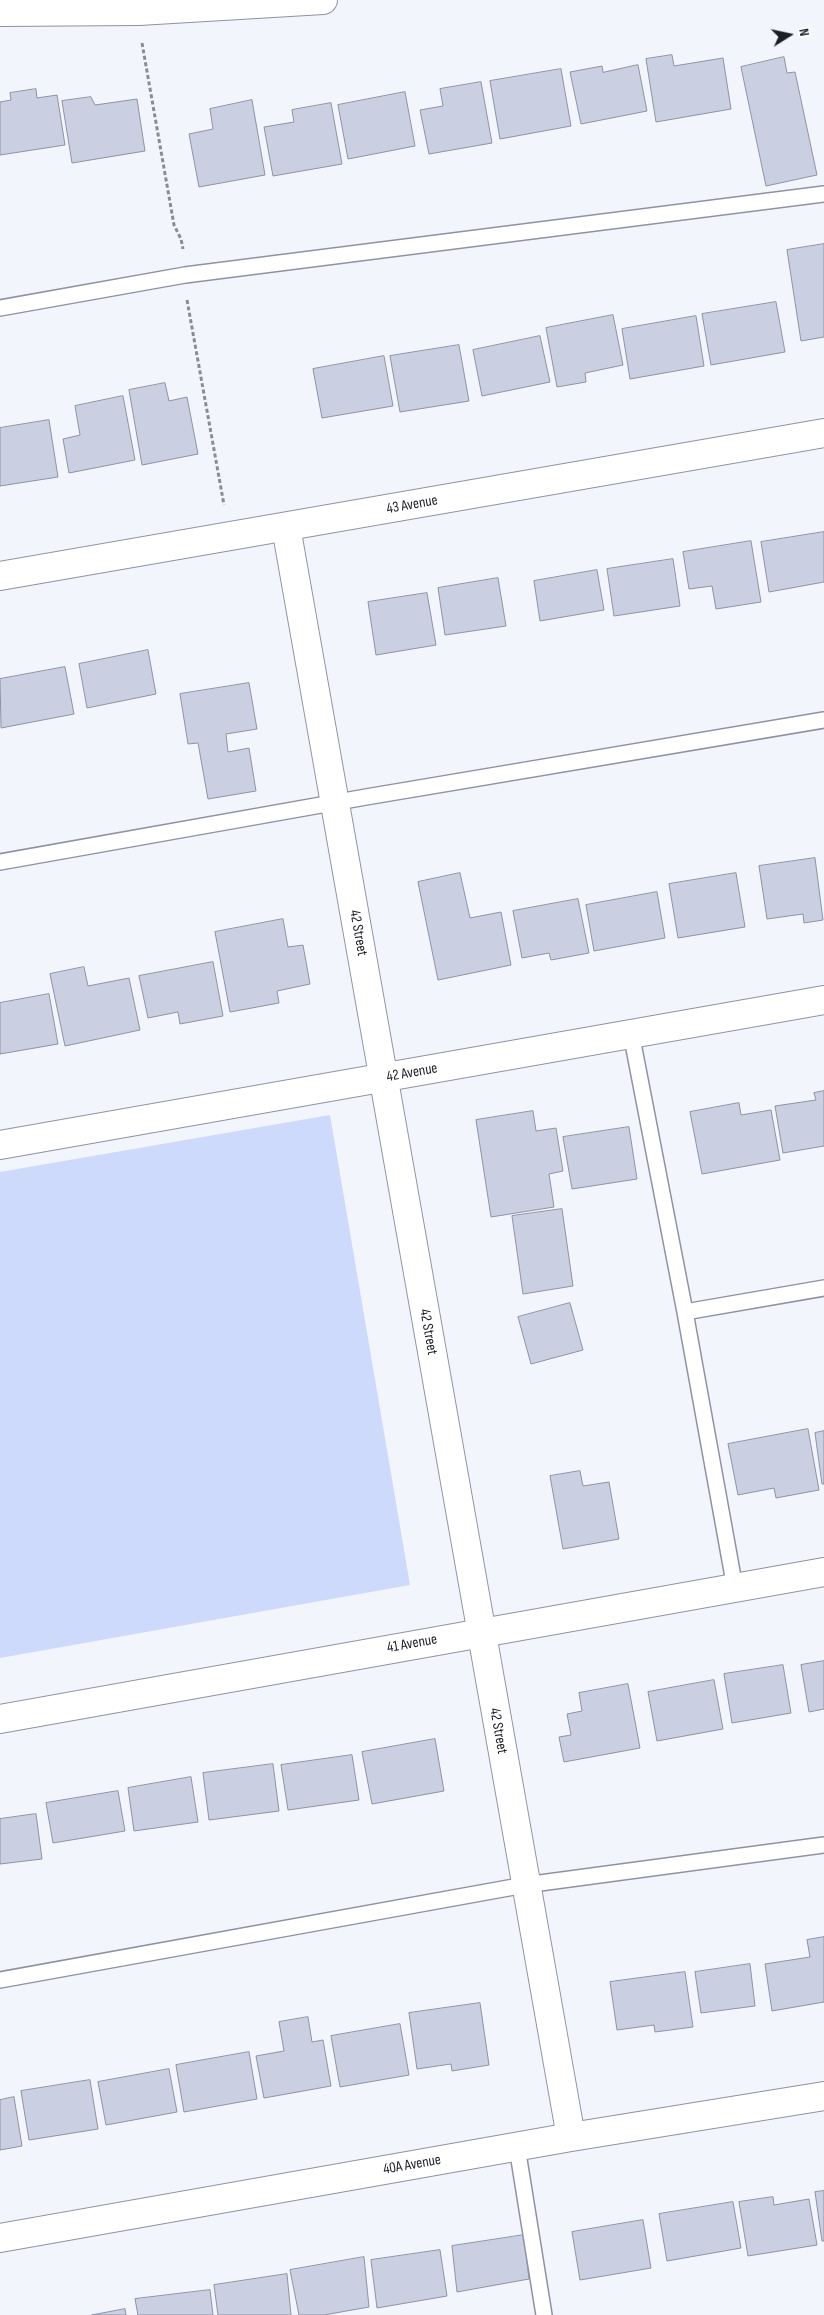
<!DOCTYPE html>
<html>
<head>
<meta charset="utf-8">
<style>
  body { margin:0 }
  #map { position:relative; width:824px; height:2315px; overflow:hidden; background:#f2f5fc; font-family:"Sofia Sans Condensed",sans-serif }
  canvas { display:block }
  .north { position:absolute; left:764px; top:10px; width:50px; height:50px; -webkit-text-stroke:4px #fff; paint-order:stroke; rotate:80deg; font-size:14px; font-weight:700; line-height:20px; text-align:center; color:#1c1e24 }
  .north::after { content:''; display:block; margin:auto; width:18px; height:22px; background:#1c1e24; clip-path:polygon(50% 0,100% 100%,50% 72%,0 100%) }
</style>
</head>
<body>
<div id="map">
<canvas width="824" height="2315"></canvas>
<div class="north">N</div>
</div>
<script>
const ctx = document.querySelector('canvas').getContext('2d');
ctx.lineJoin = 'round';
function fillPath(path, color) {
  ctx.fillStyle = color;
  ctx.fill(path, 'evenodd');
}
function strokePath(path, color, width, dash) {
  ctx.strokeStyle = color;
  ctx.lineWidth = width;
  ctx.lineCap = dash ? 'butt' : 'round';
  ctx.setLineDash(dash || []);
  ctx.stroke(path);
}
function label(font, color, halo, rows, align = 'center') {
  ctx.font = font + ' "Sofia Sans Condensed",sans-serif';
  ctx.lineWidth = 4;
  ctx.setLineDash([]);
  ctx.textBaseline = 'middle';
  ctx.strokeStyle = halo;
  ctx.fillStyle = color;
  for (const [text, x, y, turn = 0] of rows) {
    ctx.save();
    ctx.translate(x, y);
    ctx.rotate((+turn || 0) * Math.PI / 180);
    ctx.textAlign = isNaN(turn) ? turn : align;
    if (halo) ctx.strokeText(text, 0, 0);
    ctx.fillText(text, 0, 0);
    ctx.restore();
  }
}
fillPath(new Path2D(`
  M330 1115 410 1585 0 1658V1172Z`), '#cedafb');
const building = new Path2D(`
  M672 55 674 66 723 58 731 109 656 122 646 59Z
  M784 57 787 73 795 72 817 175 766 186 741 67Z
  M638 65 647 111 581 124 570 72 602 66 603 72Z
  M561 69 571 126 500 139 490 81Z
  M481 82 492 143 429 154 420 110 443 106 440 89Z
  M36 89 37 98 57 95 65 145 0 155V102L11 100 10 93Z
  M405 92 415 146 348 159 338 105Z
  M91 97 95 105 137 99 145 151 72 163 62 101Z
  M252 100 265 175 199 187 189 134 213 129 210 109Z
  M331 103 342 164 273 176 264 127 294 122 292 110Z
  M824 244V337L801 341 787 250Z
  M776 302 785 352 711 365 702 314Z
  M613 315 623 365 585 373 586 382 557 387 546 328Z
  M696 316 704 366 630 379 622 329Z
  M540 336 550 382 482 396 473 350Z
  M459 345 469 401 400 412 390 356Z
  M384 356 393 406 322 418 313 369Z
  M165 383 169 401 187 397 198 454 142 465 129 390Z
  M123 396 135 460 69 473 63 439 80 435 75 406Z
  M49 420 58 477 0 486V428Z
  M824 532V582L769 592 761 542Z
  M751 541 761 602 716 609 712 586 689 589 683 552Z
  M673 559 680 606 614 616 607 569Z
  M597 570 604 610 540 621 534 581Z
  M498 578 506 626 445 635 438 588Z
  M427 593 436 645 376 655 368 602Z
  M148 650 156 694 87 708 79 664Z
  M65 667 74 714 1 728 0 679Z
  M249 683 257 729 226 734 228 752 249 748 256 791 208 799 198 743 188 744 180 694Z
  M815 858 823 920 804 923 803 914 767 919 759 866Z
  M460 873 470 918 501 912 511 965 438 980 418 882Z
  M736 873 745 927 678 938 669 884Z
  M657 892 665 938 594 951 586 905Z
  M578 899 589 953 551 960 549 953 522 958 513 911Z
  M283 919 288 947 303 945 310 984 277 991 279 1003 230 1012 215 932Z
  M213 962 223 1016 180 1024 178 1012 148 1018 139 976Z
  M84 967 88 986 129 978 140 1030 65 1046 50 974Z
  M49 994 58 1044 0 1054V1003Z
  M824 1091V1146L783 1153 775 1106 816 1100 814 1093Z
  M739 1103 741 1115 771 1110 780 1160 702 1174 690 1112Z
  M533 1111 536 1131 556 1128 563 1171 549 1174 554 1207 491 1217 476 1120Z
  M629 1127 637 1179 572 1189 563 1137Z
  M562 1209 573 1286 523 1294 512 1216Z
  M570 1303 583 1350 531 1364 518 1317Z
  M808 1429 819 1490 776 1498 774 1488 738 1495 728 1444Z
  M824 1431V1484H822L815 1433Z
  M580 1471 583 1486 609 1482 619 1539 563 1549 550 1476Z
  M824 1661V1709L809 1712 801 1665Z
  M783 1665 791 1713 732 1723 724 1674Z
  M714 1680 723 1729 657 1741 648 1692Z
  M628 1684 640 1748 564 1762 559 1737 571 1735 567 1714 582 1711 579 1693Z
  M435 1739 444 1791 372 1804 362 1752Z
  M352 1755 359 1800 288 1810 281 1765Z
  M273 1764 279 1811 209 1820 203 1773Z
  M191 1777 198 1822 134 1831 128 1788Z
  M118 1791 125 1831 53 1843 46 1803Z
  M36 1814 42 1859 0 1864V1819Z
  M824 1937V2002L772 2011 765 1964 810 1957 807 1940Z
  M750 1964 755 2006 701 2013 695 1972Z
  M685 1972 693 2027 655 2032 654 2025 617 2030 610 1982Z
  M480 2003 489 2065 452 2071 451 2064 417 2069 409 2013Z
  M308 2017 312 2042 323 2040 331 2086 264 2098 256 2056 284 2051 279 2022Z
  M400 2024 409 2075 340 2087 331 2036Z
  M249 2052 257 2099 184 2112 176 2065Z
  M169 2069 177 2112 106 2125 98 2082Z
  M90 2080 98 2129 29 2140 21 2091Z
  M14 2097 22 2146 0 2150V2100Z
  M824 2191V2241H822L815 2192Z
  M773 2197 774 2205 809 2199 817 2245 748 2256 739 2202Z
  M733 2202 741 2248 667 2261 659 2214Z
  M643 2220 651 2268 580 2280 572 2232Z
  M524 2235 529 2279 457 2292 452 2246Z
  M440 2250 447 2296 377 2308 371 2260Z
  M364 2257 369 2307 324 2315H299L290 2270Z
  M287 2274 291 2315H218L214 2285Z
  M210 2290 213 2315H138L135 2299Z
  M125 2309 126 2315H92Z`);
fillPath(building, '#cad0e1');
strokePath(building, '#8d93a3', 1);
const lane = new Path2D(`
  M0 308 185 275 824 194
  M0 862 366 797 824 720
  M631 1033 685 1312 735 1588
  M685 1312 824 1288
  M0 1980 525 1885 824 1845
  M517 2147 544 2315`);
const street = new Path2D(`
  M0 12 139 11 323 0
  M286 527 571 2137
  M0 1145 824 1000
  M0 1719 824 1572
  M0 2238 571 2137 824 2096`);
const secondary = new Path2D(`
  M0 576 824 433`);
strokePath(lane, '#8d93a3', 18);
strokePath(street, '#8d93a3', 30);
strokePath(secondary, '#8d93a3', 30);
strokePath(new Path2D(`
  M142 43 174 225 181 239 183 249
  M187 300 224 505`), '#8a8c93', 3, [4, 2.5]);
strokePath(lane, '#fff', 15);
strokePath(street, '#fff', 28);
strokePath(secondary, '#fff', 28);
label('15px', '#1c1e24', '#fff', [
  ["43 Avenue",412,505,-10],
  ["42 Street",358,933,80],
  ["42 Avenue",412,1073,-10],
  ["42 Street",428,1332,80],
  ["41 Avenue",412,1644,-10],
  ["42 Street",498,1731,80],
  ["40A Avenue",412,2165,-10]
]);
</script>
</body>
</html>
